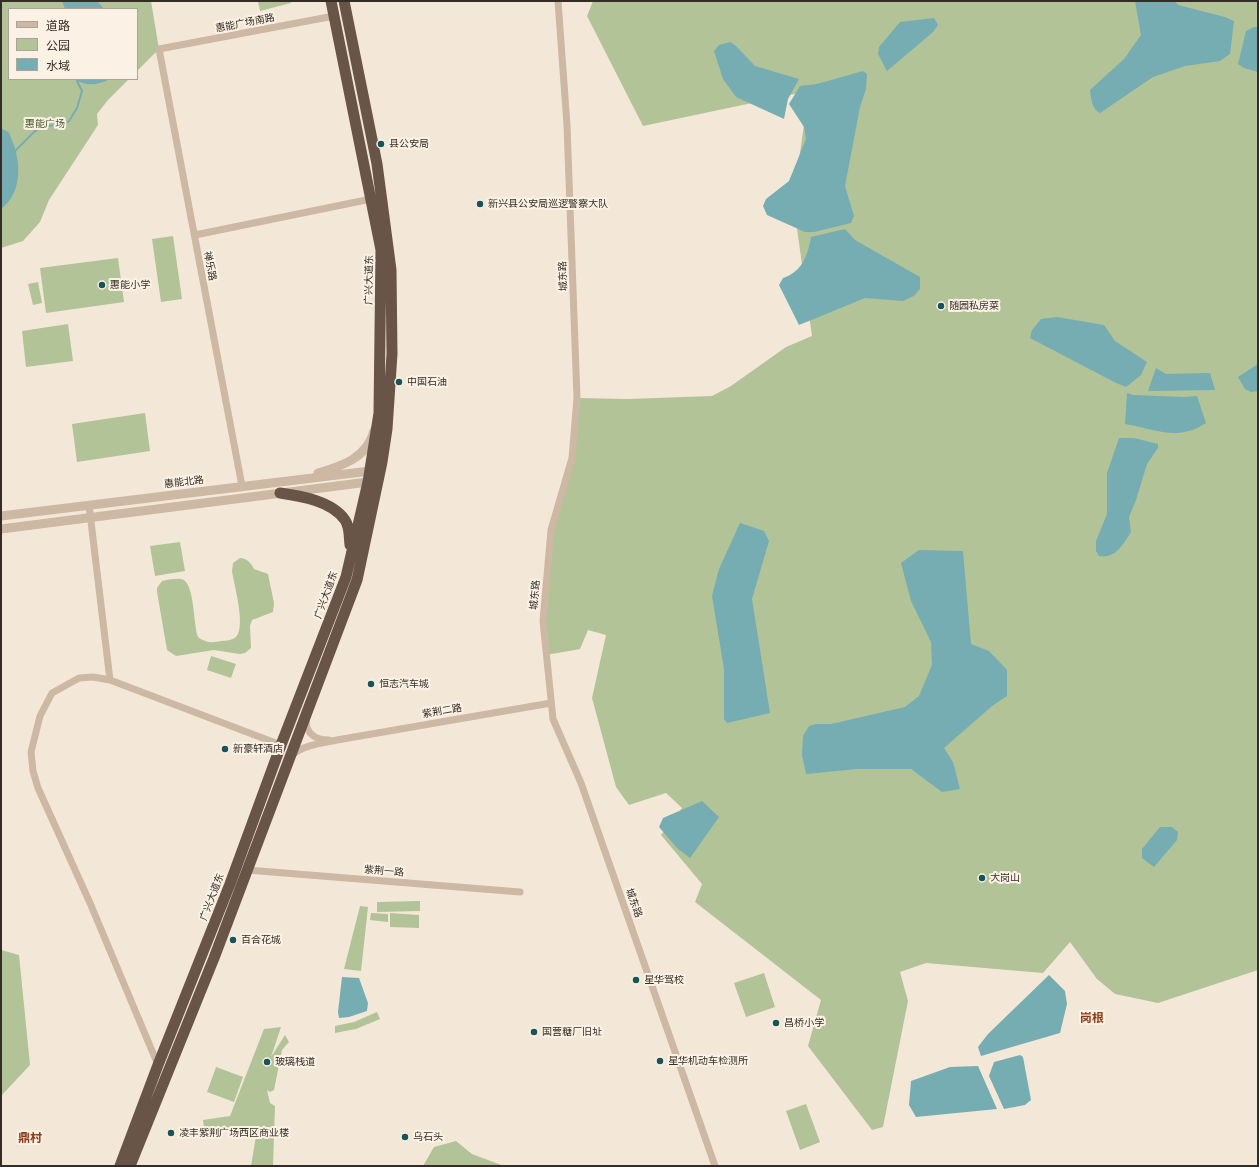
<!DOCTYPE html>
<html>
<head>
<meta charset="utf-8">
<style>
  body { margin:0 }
  #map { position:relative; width:1259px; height:1167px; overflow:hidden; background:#f3e8d8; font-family:"Golos Text","Noto Sans SC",sans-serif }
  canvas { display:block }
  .frame { position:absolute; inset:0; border:2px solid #362c26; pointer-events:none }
  .legend { position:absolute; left:8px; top:8px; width:130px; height:72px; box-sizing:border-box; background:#fbf2e5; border:1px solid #aca399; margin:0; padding:5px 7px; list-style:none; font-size:12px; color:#362c26 }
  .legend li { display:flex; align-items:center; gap:8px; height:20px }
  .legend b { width:20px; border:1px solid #aca399 }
</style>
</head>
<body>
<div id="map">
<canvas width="1259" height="1167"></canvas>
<div class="frame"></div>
<ul class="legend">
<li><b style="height:5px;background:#ccb8a3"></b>道路</li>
<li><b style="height:11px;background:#b2c397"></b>公园</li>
<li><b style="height:11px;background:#75adb3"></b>水域</li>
</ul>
</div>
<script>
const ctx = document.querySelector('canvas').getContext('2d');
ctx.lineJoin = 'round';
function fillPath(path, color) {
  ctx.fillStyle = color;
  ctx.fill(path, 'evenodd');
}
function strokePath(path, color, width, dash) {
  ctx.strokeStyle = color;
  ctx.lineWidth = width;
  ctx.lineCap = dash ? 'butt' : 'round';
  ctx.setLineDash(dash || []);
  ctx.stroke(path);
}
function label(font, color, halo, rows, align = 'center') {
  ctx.font = font + ' "Golos Text","Noto Sans SC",sans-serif';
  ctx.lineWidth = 4;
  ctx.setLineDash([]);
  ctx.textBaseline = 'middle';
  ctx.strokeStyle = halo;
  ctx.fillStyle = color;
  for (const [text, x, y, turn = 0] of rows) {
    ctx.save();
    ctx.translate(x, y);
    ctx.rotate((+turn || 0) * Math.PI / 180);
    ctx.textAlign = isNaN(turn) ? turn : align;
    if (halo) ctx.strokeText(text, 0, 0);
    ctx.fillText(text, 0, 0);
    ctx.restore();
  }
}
fillPath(new Path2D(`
  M1 1H151L159 49 137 71V9H9V79H129L108 100 97 114 98 125 49 200 40 222 23 241 1 248Z
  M258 1H290L291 3 260 11Z
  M593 1H1258V970L1158 1003 1115 994 1097 979 1070 942 1043 973 926 963 900 972 908 1001 883 1127 872 1130 808 1046 821 1000 695 902 702 884 661 835 682 808 666 793 629 805 616 787 592 698 606 635 588 630 580 649 546 655 543 621 551 530 572 458 577 398 628 399 712 396 731 386 786 347 812 336 793 200 809 91 643 126 587 16Z
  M173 236 182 299 161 302 152 239Z
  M118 258 124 302 46 313 40 268Z
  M38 282 42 303 33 305 28 284Z
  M68 324 73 361 26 367 22 331Z
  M145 413 150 451 77 462 72 424Z
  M180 542 185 571 155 576 150 546Z
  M240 558C247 558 251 563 254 569L268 574 274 603 273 612 252 620 250 626 251 648 245 653 240 654 214 650 176 656 167 650 157 592V588L162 581C167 580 175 578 181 579 195 581 193 624 198 637 206 643 212 643 221 641 226 641 232 640 236 637 246 626 234 585 232 571L233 563Z
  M211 656 236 664 231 678 207 670Z
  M420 901V911L377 912V902Z
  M360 906 368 907 361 971 344 969Z
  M371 913 388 914V922L370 920Z
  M390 913 419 915V928L390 927Z
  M1 950 19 955 30 1065 1 1096Z
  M764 973 775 1007 746 1017 734 983Z
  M377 1012 380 1019 356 1029 335 1033V1026L354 1022Z
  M281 1027 271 1057 285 1035 289 1042 282 1050 274 1090 270 1092 267 1090 270 1103 275 1106 273 1166H251L256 1136 204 1128 203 1120 230 1116 264 1029Z
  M216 1067 243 1077 234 1102 207 1092Z
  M806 1104 820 1142 800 1150 786 1111Z
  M456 1141 472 1154 504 1166H423L434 1147Z`), '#b2c397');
fillPath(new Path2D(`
  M62 1H97L104 9H65Z
  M1135 1H1175L1178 5 1225 17 1234 21 1230 54 1220 61 1185 66 1153 77 1100 113C1092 109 1091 99 1090 90L1124 59 1141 35Z
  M934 18 938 25 933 32 887 71 878 54 879 47 900 22Z
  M1254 27H1258V72L1244 68 1238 64 1246 31Z
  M730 42 736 46 755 66 799 79 788 99 784 119 736 97 723 79 714 51 719 45Z
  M863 71 867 74 866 89 860 107 845 186 854 216 851 223 814 232H805L767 215 763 206 766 199 789 181 806 139 804 127 789 104 800 86 817 84Z
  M75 79H110C98 85 86 87 75 79Z
  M1 128C3 130 8 131 9 133 11 136 12 142 14 145 21 167 21 194 1 209Z
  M845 229 855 240 920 277V289L914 296 903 301 865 298 799 325 779 285 783 278C802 272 808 255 811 237Z
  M1057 317 1104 325 1115 341 1147 362 1141 375 1126 387 1116 383 1030 338 1032 330 1041 319Z
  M1258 364V391L1251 392 1245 389 1238 377Z
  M1156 368 1166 374 1210 373 1215 390 1148 391Z
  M1127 393 1133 395 1184 397 1197 396 1206 423C1177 442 1156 429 1125 424Z
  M1119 438H1134L1158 444V448L1147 464 1136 500 1129 517 1131 532C1123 544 1116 559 1099 556L1096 551V541L1107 514V473Z
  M740 523 764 531 769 541 752 599 770 713 727 723 724 719V669L712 596 719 569Z
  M919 550 963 551 971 644 989 651 1007 670V696L992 706 944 748 953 762 960 789 942 792 911 769H857L806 774 802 755 803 736 809 726 816 724H831L905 707 919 696 932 665 931 642 911 601 901 563Z
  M702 801 719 817 690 858 678 849 659 827 663 818Z
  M1160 827H1172L1178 832 1177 840 1154 867 1142 858V849Z
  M1049 975 1065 991 1067 1004 1060 1033 981 1056 978 1047 988 1034Z
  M342 977 359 978 368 1003 367 1011 349 1017 339 1018 338 1012Z
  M1020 1055 1023 1057 1031 1100 1025 1105 1004 1109 989 1076 994 1062Z
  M978 1066 997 1109 916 1117 909 1105 911 1081 950 1067Z`), '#75adb3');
strokePath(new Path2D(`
  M15 151 34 132 43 126 63 125 69 121 77 108 82 91 77 81`), '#75adb3', 2);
strokePath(new Path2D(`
  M558 1 567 125 577 398 572 458 551 530 543 621 553 719 581 783 715 1166
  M195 235 371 199
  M242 486 159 49 334 16
  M89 505 110 680
  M306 720C306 734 316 740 329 740
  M292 755C303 745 323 743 337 740L551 703
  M247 870 520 892
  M158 1065 90 903 38 788 33 771 31 752 40 716 52 693 79 678 93 677 110 680 281 745`), '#ccb8a3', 7);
strokePath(new Path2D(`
  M318 473C342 466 367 458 374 431
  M1 516 370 471
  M1 529 368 482`), '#ccb8a3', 9);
strokePath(new Path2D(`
  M280 493C301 496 332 501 345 520 350 527 349 537 350 545
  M120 1166 158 1065 230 884 281 745 346 577 368 482 379 413 381 250 331 1
  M130 1166 214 958 357 580 382 462 387 429 392 354 391 270 377 164 344 1`), '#695448', 11);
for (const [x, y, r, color] of [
  [381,144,4,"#18535b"],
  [480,204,4,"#18535b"],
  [102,285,4,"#18535b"],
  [941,306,4,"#18535b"],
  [399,382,4,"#18535b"],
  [371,684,4,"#18535b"],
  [225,749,4,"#18535b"],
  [982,878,4,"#18535b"],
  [233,940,4,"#18535b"],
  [636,980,4,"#18535b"],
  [776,1023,4,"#18535b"],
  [534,1032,4,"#18535b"],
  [660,1061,4,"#18535b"],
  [267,1062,4,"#18535b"],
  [171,1133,4,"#18535b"],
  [405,1137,4,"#18535b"]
]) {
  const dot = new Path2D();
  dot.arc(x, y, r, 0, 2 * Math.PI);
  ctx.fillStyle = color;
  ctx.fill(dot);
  strokePath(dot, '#fbf2e5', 1.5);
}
label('10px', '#362c26', '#fbf2e5', [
  ["惠能广场南路",245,23,-11],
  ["禅乐路",210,266,79],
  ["城东路",563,276,-92],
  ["广兴大道东",369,280,-89],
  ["惠能北路",184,482,-7],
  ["广兴大道东",326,595,-70],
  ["城东路",535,595,-85],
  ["紫荆二路",442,711,-10],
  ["紫荆一路",384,871,5],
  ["广兴大道东",212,897,-69],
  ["城东路",634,903,71]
]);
label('10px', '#435727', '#fbf2e5', [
  ["惠能广场",45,124]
]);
label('10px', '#362c26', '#fbf2e5', [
  ["县公安局",389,144],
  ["新兴县公安局巡逻警察大队",488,204],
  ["惠能小学",110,285],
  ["随园私房菜",949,306],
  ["中国石油",407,382],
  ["恒志汽车城",379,684],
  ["新豪轩酒店",233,749],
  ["大岗山",990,878],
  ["百合花城",241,940],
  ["星华驾校",644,980],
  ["昌桥小学",784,1023],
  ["国营糖厂旧址",542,1032],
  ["星华机动车检测所",668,1061],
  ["玻璃栈道",275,1062],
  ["凌丰紫荆广场西区商业楼",179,1133],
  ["乌石头",413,1137]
], 'left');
label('bold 12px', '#8c3a18', '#fbf2e5', [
  ["岗根",1092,1018],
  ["鼎村",30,1138]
]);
</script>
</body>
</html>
